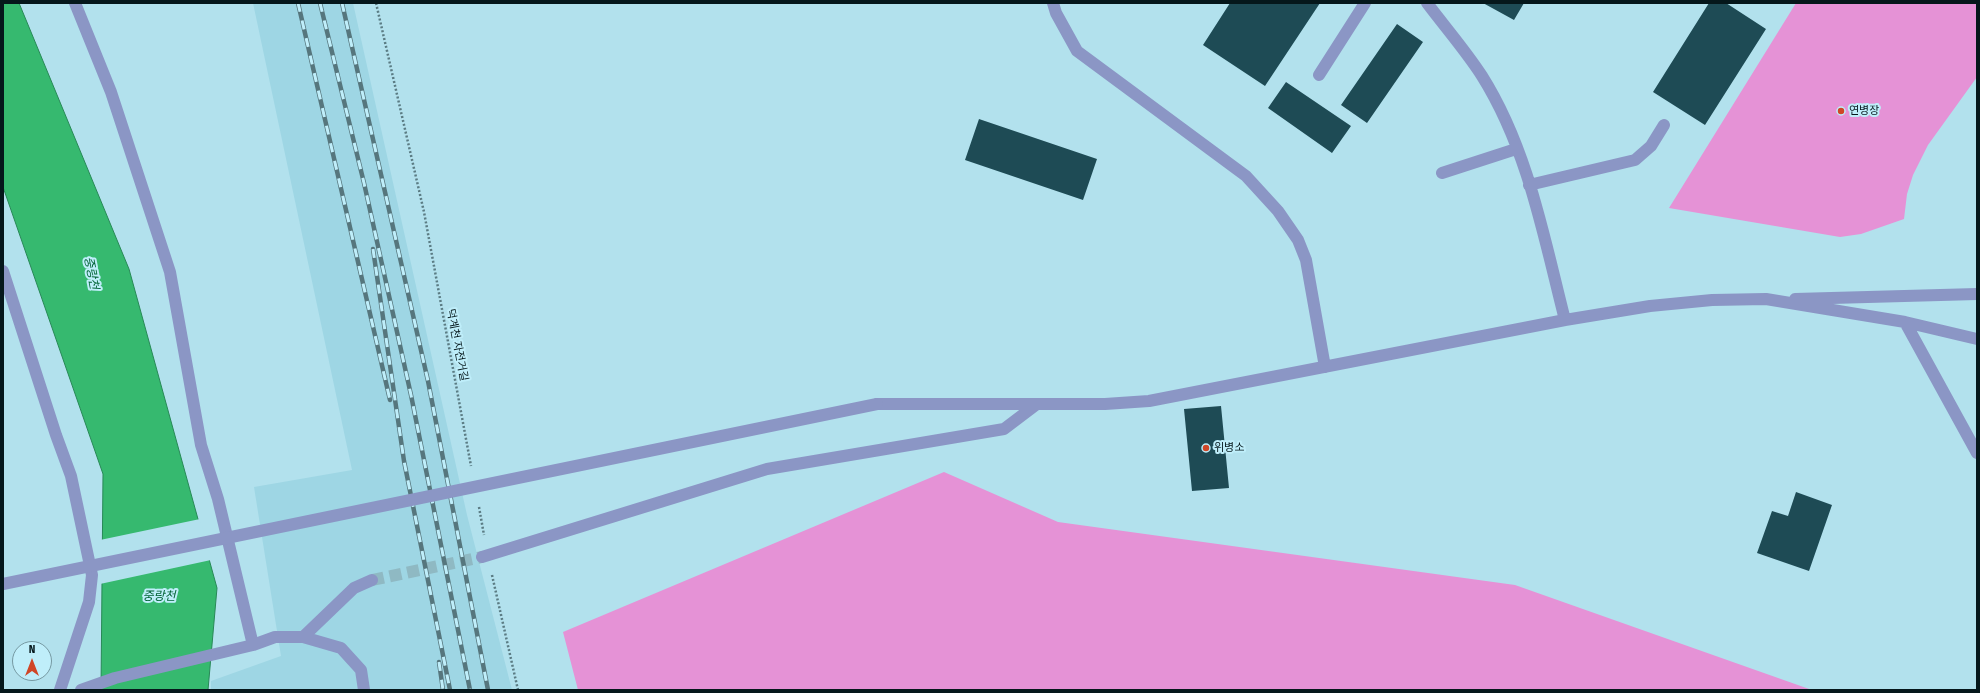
<!DOCTYPE html>
<html>
<head>
<meta charset="utf-8">
<style>
  body { margin:0 }
  #map { position:relative; width:1980px; height:693px; overflow:hidden; background:#b2e1ed; font-family:"Fira Sans Condensed",sans-serif }
  canvas { display:block }
  .frame { position:absolute; inset:0; border:4px solid #05171b; pointer-events:none }
  .north { position:absolute; left:12px; top:641px; width:40px; height:40px; box-sizing:border-box; background:#bfeefa; border:1px solid #7598a1; border-radius:50%; rotate:0deg; font-size:11px; font-weight:700; line-height:16px; text-align:center; color:#05171b }
  .north::after { content:''; display:block; margin:auto; width:14px; height:18px; background:#d04627; clip-path:polygon(50% 0,100% 100%,50% 72%,0 100%) }
</style>
</head>
<body>
<div id="map">
<canvas width="1980" height="693"></canvas>
<div class="frame"></div>
<div class="north">N</div>
</div>
<script>
const ctx = document.querySelector('canvas').getContext('2d');
ctx.lineJoin = 'round';
function fillPath(path, color) {
  ctx.fillStyle = color;
  ctx.fill(path, 'evenodd');
}
function strokePath(path, color, width, dash) {
  ctx.strokeStyle = color;
  ctx.lineWidth = width;
  ctx.lineCap = dash ? 'butt' : 'round';
  ctx.setLineDash(dash || []);
  ctx.stroke(path);
}
function label(font, color, halo, rows, align = 'center') {
  ctx.font = font + ' "Fira Sans Condensed","Noto Sans KR",sans-serif';
  ctx.lineWidth = 4;
  ctx.setLineDash([]);
  ctx.textBaseline = 'middle';
  ctx.strokeStyle = halo;
  ctx.fillStyle = color;
  for (const [text, x, y, turn = 0] of rows) {
    ctx.save();
    ctx.translate(x, y);
    ctx.rotate((+turn || 0) * Math.PI / 180);
    ctx.textAlign = isNaN(turn) ? turn : align;
    if (halo) ctx.strokeText(text, 0, 0);
    ctx.fillText(text, 0, 0);
    ctx.restore();
  }
}
fillPath(new Path2D(`
  M253 3H353L467 515 512 690H211V681L281 656 254 487 352 470Z`), '#9ed6e4');
fillPath(new Path2D(`
  M1796 3H1977V77L1928 145 1913 175 1907 194 1904 219 1861 234 1840 237 1669 208Z
  M944 472 1058 522 1515 585 1812 690H578L563 632Z`), '#e592d6');
const water = new Path2D(`
  M3 3H19L129 269 217 588 208 690H101L103 474 3 187Z`);
fillPath(water, '#36b96f');
strokePath(water, '#278856', 1);
fillPath(new Path2D(`
  M200 519 211 560 100 584V540Z`), '#b2e1ed');
fillPath(new Path2D(`
  M1230 3H1320L1265 86 1203 45Z
  M1483 3H1524L1514 20Z
  M1709 3H1726L1766 29 1705 125 1653 92Z
  M1397 24 1423 42 1367 123 1341 105Z
  M1286 82 1351 126 1332 153 1268 108Z
  M979 119 1097 159 1083 200 965 160Z
  M1221 406 1229 488 1192 491 1184 409Z
  M1796 492 1832 505 1809 571 1757 553 1772 511 1788 516Z`), '#1e4b55');
strokePath(new Path2D(`
  M372 580 482 557`), '#8fb9c3', 12, [12, 6]);
strokePath(new Path2D(`
  M376 3 424 212 471 466
  M479 507 484 535
  M492 575 518 690`), '#5b7c84', 2.5, [2, 2]);
strokePath(new Path2D(`
  M75 3 111 92 170 272 201 445 218 499 253 645
  M1053 3 1056 13 1077 51 1246 176 1278 211 1298 240 1306 260 1325 367
  M1427 3C1445 27 1466 51 1482 76 1528 149 1544 238 1565 320
  M1319 75 1365 3
  M1442 173 1516 149
  M1529 185 1635 160 1651 146 1664 125
  M3 271 56 435 71 476 92 575 89 602 60 690
  M1795 299 1977 294
  M1905 322 1977 453
  M877 404H1105L1149 401 1565 320 1650 306 1712 300 1766 299 1905 322 1977 339
  M482 557 767 469 1004 429 1037 404
  M303 637 354 588 372 580
  M81 690 115 678 253 645 275 637H303L341 648 361 670 364 690`), '#8b96c5', 12);
const rail = new Path2D(`
  M298 3 390 400
  M320 3 364 183 411 395 470 690
  M342 3 428 381 488 690
  M373 249 404 461 450 690
  M439 662 443 690`);
strokePath(rail, '#56767d', 4.5);
strokePath(rail, '#bfeefa', 3, [9]);
strokePath(new Path2D(`
  M3 584 877 404`), '#8b96c5', 12);
for (const [x, y, r, color] of [
  [1841,111,4,"#d04627"],
  [1206,448,4,"#d04627"]
]) {
  const dot = new Path2D();
  dot.arc(x, y, r, 0, 2 * Math.PI);
  ctx.fillStyle = color;
  ctx.fill(dot);
  strokePath(dot, '#bfeefa', 1.5);
}
label('11px', '#05171b', '#bfeefa', [
  ["연병장",1849,111],
  ["위병소",1214,448]
], 'left');
label('11px', '#05171b', '#bfeefa', [
  ["덕계천 자전거길",457,345,79]
]);
label('italic 12px', '#006334', '#bfeefa', [
  ["중랑천",91,273,79],
  ["중랑천",159,597]
]);
</script>
</body>
</html>
